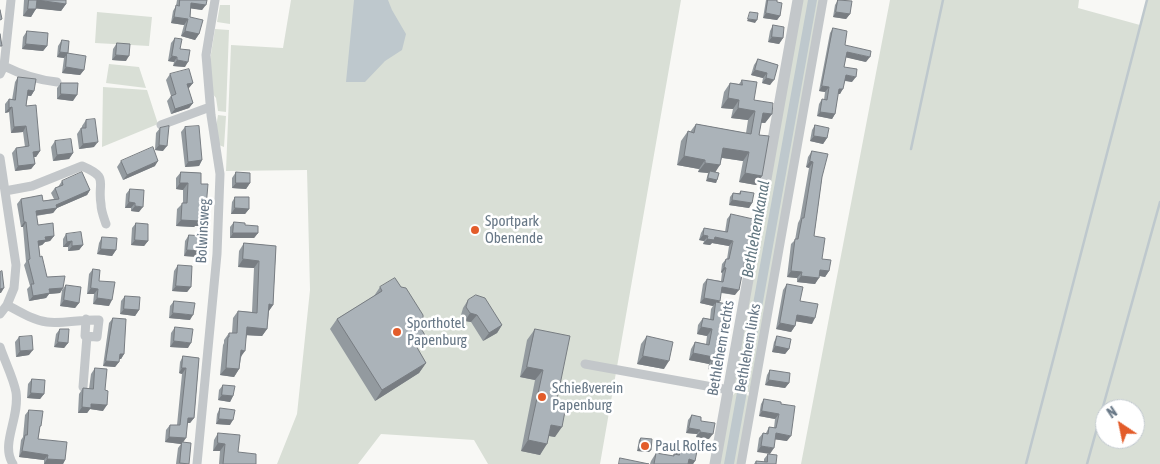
<!DOCTYPE html>
<html>
<head>
<meta charset="utf-8">
<style>
  body { margin:0 }
  #map { position:relative; width:1160px; height:464px; overflow:hidden; background:#f8f8f5; font-family:"Asap Condensed",sans-serif }
  canvas { display:block }
  .north { position:absolute; left:1095px; top:399px; width:50px; height:50px; box-sizing:border-box; background:#fff; border:1px solid #c2c9cf; border-radius:50%; rotate:326deg; font-size:14px; font-weight:700; line-height:20px; text-align:center; color:#677786 }
  .north::after { content:''; display:block; margin:auto; width:18px; height:22px; background:#e35c2a; clip-path:polygon(50% 0,100% 100%,50% 72%,0 100%) }
</style>
</head>
<body>
<div id="map">
<canvas width="1160" height="464"></canvas>
<div class="north">N</div>
</div>
<script>
const ctx = document.querySelector('canvas').getContext('2d');
ctx.lineJoin = 'round';
function fillPath(path, color) {
  ctx.fillStyle = color;
  ctx.fill(path, 'evenodd');
}
function strokePath(path, color, width, dash) {
  ctx.strokeStyle = color;
  ctx.lineWidth = width;
  ctx.lineCap = dash ? 'butt' : 'round';
  ctx.setLineDash(dash || []);
  ctx.stroke(path);
}
function label(font, color, halo, rows, align = 'center') {
  ctx.font = font + ' "Asap Condensed",sans-serif';
  ctx.lineWidth = 5;
  ctx.setLineDash([]);
  ctx.textBaseline = 'middle';
  ctx.strokeStyle = halo;
  ctx.fillStyle = color;
  for (const [text, x, y, turn = 0] of rows) {
    ctx.save();
    ctx.translate(x, y);
    ctx.rotate((+turn || 0) * Math.PI / 180);
    ctx.textAlign = isNaN(turn) ? turn : align;
    if (halo) ctx.strokeText(text, 0, 0);
    ctx.fillText(text, 0, 0);
    ctx.restore();
  }
}
fillPath(new Path2D(`
  M291 0H681L600 464H488L474 440 381 434 358 464H277L297 414 310 290 307 170 226 171 231 45 283 48Z
  M801 0H820L750 392H747L746 395 750 396 738 464H719L731 397 735 393H737V391L734 387Z
  M890 0H1079L1078 8 1140 25 1147 0H1160V464H801ZM1105 409H1135V439H1105Z
  M220 5H230V24L217 22Z
  M97 12 152 17 149 46 95 43Z
  M215 29 229 30 226 112 218 111 216 98 212 93 209 66Z
  M109 64 139 67 146 88 106 83Z
  M103 87 147 90 158 124 102 147Z
  M218 115 226 116 224 147 219 145 216 127Z`), '#d9dfd6');
fillPath(new Path2D(`
  M354 0H388L392 10 406 34 402 50 385 61 365 82H346Z
  M808 0H817L734 464H724Z`), '#bec8cd');
strokePath(new Path2D(`
  M911 149 943 0
  M1026 464 1147 0
  M1087 464 1160 202`), '#bec8cd', 2.5);
strokePath(new Path2D(`
  M4 66 11 0
  M0 74 4 66C22 75 37 80 57 82
  M161 125 210 107
  M0 158 16 265 14 288 7 305 0 314
  M5 191 32 186 82 166C110 178 97 181 101 204 101 211 104 218 106 224
  M7 305C20 312 33 320 47 322 62 324 82 319 99 320L97 337 85 336 86 319
  M0 347C5 362 13 377 16 392 20 418 0 444 13 464
  M585 364 729 390
  M83 387 87 336
  M197 464 217 254 220 174 211 115 206 55 215 0
  M741 464 823 0`), '#c3c7ca', 9);
strokePath(new Path2D(`
  M715 464 798 0`), '#c3c7ca', 11);
fillPath(new Path2D(`
  M24 0H66V4L61 11 36 8 31 17 23 16Z
  M177 0H207L202 10 191 8 190 17 199 34 195 40 181 36 184 25 171 23 173 11 176 6Z
  M766 0H777V2L780 16 777 20 763 18Z
  M838 0 850 14 846 19 833 17 835 5Z
  M773 25 783 38 779 44 768 42 770 31Z
  M833 28 845 45 866 62 846 57 844 67 852 82 845 81 840 94H838L835 114 832 119 817 116 819 104 822 99 824 100 825 92 819 91 830 33Z
  M27 31 47 46 43 51 22 49 23 37Z
  M175 38 185 67 173 66 174 62 168 61 171 43Z
  M62 40 68 53 84 70 80 75 62 73 64 58 57 57 58 46Z
  M117 43 126 61 112 60 113 49Z
  M758 59 778 65 770 85 762 83 763 78 751 75 754 65Z
  M170 74 193 83 188 88 193 103 189 108 171 114 167 101 171 96 166 80Z
  M18 77 34 91 31 96H28L26 106 40 151 36 157H34L35 164 31 169 15 171 12 153 16 148 25 147 23 132 11 133 9 112 5 113V104L9 99 12 100 15 82Z
  M742 80 754 100 772 114 765 123H761L759 135 762 176 756 185 739 182 743 161 722 158 715 173 717 180 716 183 706 181 708 173 698 172 699 169 677 165 681 141 688 131 690 132 696 124 746 133 748 120 731 118 733 109 721 108 724 92 730 83 739 84Z
  M61 83 73 101 57 99V88Z
  M86 120 94 147 79 149 77 134 81 128H82V126Z
  M815 125 827 138 823 144 810 141 812 130Z
  M185 127 202 160 199 166 185 167 181 132Z
  M160 128 163 151 155 150 156 133Z
  M55 141 73 153 69 159 53 161 51 147Z
  M812 151 822 177 814 236 822 259 829 271 825 277 819 276 815 284 797 282V278L787 277 791 244 795 240 798 223 800 219 809 168 806 167 808 157Z
  M121 161 155 166 123 180 117 167Z
  M181 172 201 173 200 226H195L194 227 176 226 177 209 183 203V190L176 189V178Z
  M236 172 250 183 246 189 232 188V178Z
  M62 181 90 190 87 195 57 208 53 213 36 216 38 225 54 236 50 241 45 242 42 245 39 246 40 257 47 277 63 288 60 293 49 294 46 298 29 301 27 289 30 286 24 265 26 262 23 227H21L17 204 21 199 43 201 54 199 51 193 55 188 58 187Z
  M130 189 139 212 131 211V208H125L126 194Z
  M741 191 752 203 749 208 729 205 730 197 733 193H739Z
  M235 197 249 209 245 214H231L232 202Z
  M731 214 735 295 721 293 718 303 719 371 708 369 709 364 689 360 691 349 695 342 706 344 707 336 697 334 698 325 703 318 710 319 711 309 713 306 700 303 703 284 707 279 721 281 722 273 721 272 722 264 726 259H727L729 246 712 243 710 245 703 244 704 241 699 240 701 233 704 228 725 232 727 219Z
  M234 222 245 225 258 233 254 238H230V227Z
  M136 223 148 241 144 246 131 245 132 228Z
  M66 234 83 245 79 250 68 251V247H63V239Z
  M189 235 202 251 198 257 184 256 185 241Z
  M102 237 116 250 112 256 97 254 99 243Z
  M244 243 276 246 273 305 269 311 267 329 262 336 247 335 241 358 239 369 234 377 220 375 223 345 224 343V340L229 333H232L233 318 238 311 252 312 254 268 238 267 239 251Z
  M178 265 191 287 187 292 172 291 174 271Z
  M93 269 99 281 109 306 93 304 94 294H87L89 274Z
  M787 284 800 301 812 324 796 321 795 326 791 332 776 329 783 290Z
  M66 285 79 303 75 308 60 306 62 290Z
  M380 287 423 323 420 327 426 337 417 348 426 363 419 373 375 401 330 329 337 319 374 296Z
  M125 296 139 310 135 316 120 314 121 301Z
  M468 300 502 325 497 333 483 341 471 322 465 321 461 315 463 308Z
  M174 301 190 320 169 318 170 306Z
  M113 318 124 354 121 359H119V362L115 367 103 366 109 323Z
  M175 327 188 348 170 347 171 333Z
  M60 329 68 343 64 348 54 347 56 334Z
  M535 329 556 404 555 437 549 436 540 455 521 451 535 380 520 377 527 340Z
  M647 336 664 369 637 364 641 344Z
  M777 336 789 349 785 354 772 352 774 342Z
  M19 337 29 355 16 357 15 342Z
  M183 356 199 358 194 418 190 423H187L183 442 189 464H176L178 448 181 444 165 442 166 430 170 425H177L182 374 179 373 180 362Z
  M95 368 103 411 90 409 87 413H78L79 394 83 388 89 389 91 374Z
  M770 370 789 383 785 388 765 385 767 375Z
  M32 379 44 394 40 399 27 398 28 384Z
  M223 385 233 396 230 402 218 400 219 390Z
  M764 399 781 404 787 441 775 439 757 452 759 438 763 433H766L769 427 774 428 775 419 759 416 761 404Z
  M220 408 230 425 216 424 217 414Z
  M29 410 40 428 38 439 65 460 63 464H44V460L19 457 21 440 23 437 25 415Z
  M692 415 701 421 709 439 696 437 697 434 686 433 688 420Z
  M218 433 238 452 256 464H219L220 451H213L214 440Z
  M641 438 651 450 649 452 637 451 639 440Z
  M681 443 695 461 693 464H650L651 461 656 453 673 456 675 451Z
  M768 454 776 464H754L756 461 764 462V459Z`), '#939a9f');
fillPath(new Path2D(`
  M37 0 66 4 61 11 31 8Z
  M191 3 206 5 202 10 187 8Z
  M28 9H36L31 17 23 16Z
  M836 12 850 14 846 19 833 17Z
  M766 13 780 16 777 20 763 18Z
  M174 17 188 19 184 25 171 23Z
  M748 19 757 20 755 23 747 21Z
  M185 31 199 34 195 40 181 36Z
  M772 37 783 38 779 44 768 42Z
  M26 44 47 46 43 51 22 49Z
  M60 52 68 53 64 58 57 57Z
  M847 52 870 57 866 62 844 57Z
  M116 55 129 56 126 61 112 60Z
  M172 56 177 57 174 62 168 61Z
  M177 60 188 62 185 67 173 66Z
  M66 67 84 70 80 75 62 73Z
  M755 70 767 73 763 78 751 75Z
  M846 75 856 77 852 82 842 80Z
  M766 78 774 80 770 85 762 83Z
  M193 83 189 88 183 90 187 84Z
  M822 86 829 87 825 92 819 91Z
  M839 89H843L840 94H836Z
  M28 90 34 91 31 96 25 95Z
  M61 94 77 95 73 101 57 99Z
  M728 98 739 100 733 109 721 108Z
  M193 103 189 108 171 114 175 109Z
  M12 107 9 112 5 113 9 108Z
  M738 108 755 111 748 120 731 118Z
  M820 112 835 114 832 119 817 116Z
  M763 113 772 114 765 123 757 122Z
  M26 126 23 132 11 133 14 127Z
  M814 136 827 138 823 144 810 141Z
  M98 142 94 147 79 149 83 144Z
  M159 145 167 146 163 151 155 150Z
  M723 148 749 152 743 161 717 157Z
  M40 151 36 157H30L33 152Z
  M73 153 69 159 53 161 57 155Z
  M684 156 705 160 699 169 677 165Z
  M202 160 199 166 185 167 188 162Z
  M158 161 155 166 123 180 127 175Z
  M810 161 813 162 809 168 806 167Z
  M705 163 720 165 714 174 710 171 708 173 698 172Z
  M35 164 31 169 15 171 18 166Z
  M745 173 762 176 756 185 739 182Z
  M708 178 717 180 716 183 706 181Z
  M180 183H188L183 190 176 189Z
  M236 183H250L246 189 232 188Z
  M90 190 87 195 57 208 53 213 32 216 36 211 56 205Z
  M732 200 752 203 749 208 729 205Z
  M129 202 135 203 131 208H125Z
  M135 206 143 207 139 212 131 211Z
  M235 208 249 209 245 214H231Z
  M199 219H205L200 226H195L194 227 176 226 181 220Z
  M24 222H26L23 227H21Z
  M233 233H258L254 238H230Z
  M703 235 708 236 704 241 699 240Z
  M54 236 50 241 45 242 42 245 35 246 38 241 45 237Z
  M715 237 733 241 729 246 712 243 710 245 703 244 707 239Z
  M135 240 148 241 144 246 131 245Z
  M72 241 68 247H63L67 242Z
  M83 245 79 250 68 251 72 246Z
  M101 249 116 250 112 256 97 254Z
  M187 250 202 251 198 257 184 256Z
  M243 259 259 261 254 268 238 267Z
  M724 267 726 268 722 273 721 272Z
  M820 270 829 271 825 277 816 275Z
  M791 271 802 272 797 278 787 277Z
  M801 276 819 278 815 284 797 282Z
  M176 286 191 287 187 292 172 291Z
  M722 287 739 290 735 295 719 292Z
  M4 288 1 293H0V289Z
  M63 288 60 293 49 294 46 298 29 301 33 296 49 289Z
  M91 288 98 289 94 294H87Z
  M97 298 112 300 109 306 93 304Z
  M704 298 720 301 716 306V302L713 306 700 303Z
  M64 300 79 303 75 308 60 306Z
  M269 304 273 305 268 312Z
  M124 309 139 310 135 316 120 314Z
  M173 313 193 315 190 320 169 318Z
  M470 313 477 315 471 322 465 321Z
  M797 315 815 318 812 324 794 321Z
  M780 323 795 326 791 332 776 329Z
  M502 325 497 333 483 341 489 333Z
  M247 327 267 329 262 336 242 335Z
  M701 327 712 329 707 336 697 334Z
  M426 337 418 347 407 354 415 344Z
  M174 341 191 343 188 348 170 347Z
  M58 342 68 343 64 348 54 347Z
  M775 346 789 349 785 354 772 352Z
  M33 350 29 355 16 357 20 351Z
  M241 350 245 351 240 358Z
  M693 353 713 357 709 364 689 360Z
  M120 354H124L121 359H116Z
  M643 356 669 361 664 369 637 364Z
  M106 361 119 362 115 367 103 366Z
  M712 362 723 364 719 371 708 369Z
  M426 363 419 373 375 401 382 390Z
  M527 367 543 370 535 380 520 377Z
  M182 368H186L182 374 179 373Z
  M226 368 239 369 234 377 220 375Z
  M769 380 789 383 785 388 765 385Z
  M31 393 44 394 40 399 27 398Z
  M222 395 233 396 230 402 218 400Z
  M91 404 107 405 103 411 90 409 87 413H78L82 407Z
  M762 411 779 414 775 419 759 416Z
  M188 418H194L190 423H184Z
  M219 419 233 420 230 425 216 424Z
  M551 425 562 427 555 437 544 435Z
  M689 428 700 430 697 434 686 433Z
  M700 432 713 434 709 439 696 437Z
  M776 433 791 436 787 441 772 439Z
  M169 437 186 438 182 444V442L181 444 165 442Z
  M528 440 547 444 540 455 521 451Z
  M218 443 225 444 220 451H213Z
  M761 446 774 448 770 454 757 452Z
  M639 448 651 450 649 452 637 451Z
  M22 451 48 455 44 460 19 457Z
  M47 459 65 460 63 464H44Z
  M689 459 695 461 693 464H686Z`), '#787d82');
const building = new Path2D(`
  M29 0H66V4L37 0 36 9H28Z
  M180 0H207L206 5 191 3 190 17 203 20 199 34 185 31 188 19 174 17 176 5 179 6Z
  M768 0H777V2L782 3 780 16 766 13Z
  M838 0 852 1 850 14 836 12Z
  M0 10 2 19 0 20Z
  M750 12 758 13 757 20 748 19Z
  M773 25 784 27 783 38 772 37Z
  M833 28 847 31 845 45 871 51 870 57 847 52 844 67 857 69 856 77 846 75 843 89H839L835 114 820 112 822 99 827 100 829 87 822 86Z
  M27 31 48 33 47 46 26 44Z
  M0 34 2 46H0Z
  M175 38 182 39 180 49 190 50 188 62 177 60V57L172 56Z
  M62 40 69 41 68 53 60 52Z
  M117 43 130 44 129 56 116 55Z
  M67 53 86 56 84 70 66 67Z
  M758 59 778 65 774 80 766 78 767 73 755 70Z
  M189 69 193 83 187 84 193 103 175 109 171 96 176 94 170 74Z
  M18 77 36 79 34 91 28 90 26 106 36 105 40 151 33 152 35 164 18 166 16 148 29 146 26 126 14 127 12 107 9 108V99L15 100Z
  M742 80 757 82 754 100 773 103 772 114 763 113 759 135 769 136 762 176 745 173 749 152 723 148 720 165 705 163V160L684 156 688 131 694 133 696 124 751 134 755 111 738 108 739 100 728 98 730 83 742 85Z
  M61 83H78L77 95 61 94Z
  M95 119 98 142 83 144 81 128H86V120Z
  M815 125 829 128 827 138 814 136Z
  M169 126 167 146 159 145 160 128Z
  M199 126 202 160 188 162 185 127Z
  M71 139 73 153 57 155 55 141Z
  M153 147 158 161 127 175 121 161Z
  M812 151 828 154 822 177 814 236 825 238 822 259 831 260 829 271 820 270 819 278 801 276 802 272 791 271 795 239H798L802 218H804L813 162 810 161Z
  M710 171 719 173 717 180 708 178Z
  M82 172 90 190 56 205 57 208 36 211 38 225 53 223 54 236 45 237 46 240 38 241 40 257 42 256 47 277 65 276 63 288 49 289 50 293 33 296 31 284H34L28 260 30 259 26 222H24L21 199 42 195 43 201 59 199 55 188 63 185 62 181Z
  M181 172 201 173V184H208L205 219H199V221L181 220 182 203H187L188 183H180Z
  M236 172 250 173V183H236Z
  M130 189 144 190 143 207 135 206V203L129 202Z
  M741 191 754 193 752 203 732 200 733 193 740 194Z
  M235 197H249V209L235 208Z
  M731 214 753 219 739 290 722 287 720 301 704 298 707 279 723 282 726 268 724 267 726 259H729L733 241 715 237 714 240 707 239 708 236 703 235 704 228 727 232Z
  M234 222 245 223V225L258 226V233H233Z
  M136 223 148 224V241L135 240Z
  M81 232 83 245 72 246V241L67 242 66 234Z
  M189 235 203 236 202 251 187 250Z
  M102 237 117 238 116 250 101 249Z
  M244 243 276 246 273 305 269 304 267 329 247 327 245 351 241 350 239 369 226 368 228 337H229V333H237L238 311 257 313 259 261 243 259Z
  M178 265 192 266 191 287 176 286Z
  M93 269 100 270 99 281 115 282 112 300 97 298 98 289 91 288Z
  M2 271 4 288 0 289V272Z
  M395 278 401 287 406 288 423 315V323L419 325 426 337 415 344 426 363 382 390 337 319 382 291 380 287Z
  M787 284 803 287 800 301 818 304 815 318 797 315 795 326 780 323Z
  M66 285 81 287 79 303 64 300Z
  M476 295 485 298 502 325 489 333 477 315 470 313 466 307 468 300Z
  M125 296 140 297 139 310 124 309Z
  M174 301 195 303 193 315 173 313Z
  M716 302 733 305 725 348H726L723 364 712 362 713 357 693 353 695 342 709 345 712 329 701 327 703 318 713 320Z
  M113 318 126 319 124 354H120L119 362 106 361Z
  M175 327 193 329 191 343 174 341Z
  M60 329H69L68 343 58 342Z
  M535 329 570 336 556 404 566 406 562 427 551 425 547 444 528 440 543 370 527 367Z
  M32 336 33 350 20 351 19 337Z
  M647 336 673 342 669 361 643 356Z
  M777 336 791 339 789 349 775 346Z
  M183 356 199 358 194 418H188L186 438 169 437 170 425H180L186 368H182Z
  M95 368 107 369 105 390 108 391 107 405 91 404V408L82 407 83 388 93 389Z
  M770 370 790 373 789 383 769 380Z
  M32 379 45 380 44 394 31 393Z
  M223 385 235 386 233 396 222 395Z
  M764 399 781 402V404L795 406 791 436 776 433 774 448 761 446 763 433 768 434 769 427 776 428 779 414 762 411Z
  M220 408 235 410 233 420 219 419Z
  M29 410 43 411 41 426H40L38 439 67 442 65 460 47 459 48 455 22 451 25 435H27Z
  M692 415 701 417V421L715 423 713 434 700 432V430L689 428Z
  M218 433 240 435 238 452 256 454V464H223L225 444 218 443Z
  M641 438 652 439 651 450 639 448Z
  M182 442 191 443 189 464 180 463Z
  M681 443 698 446 695 461 689 459 688 464H654L656 453 674 456V454L679 455Z
  M768 454 777 455 776 464H756V461L767 462Z
  M620 458 649 464H619Z`);
fillPath(building, '#abb3b9');
strokePath(building, '#787d82', 1);
for (const [x, y, r, color] of [
  [475,230,5,"#e35c2a"],
  [397,332,5,"#e35c2a"],
  [542,397,5,"#e35c2a"],
  [645,446,5,"#e35c2a"]
]) {
  const dot = new Path2D();
  dot.arc(x, y, r, 0, 2 * Math.PI);
  ctx.fillStyle = color;
  ctx.fill(dot);
  strokePath(dot, '#fff', 2);
}
label('15px', '#677786', '#fff', [
  ["Sportpark",485,221],
  ["Obenende",485,238],
  ["Sporthotel",407,323],
  ["Papenburg",407,340],
  ["Schießverein",552,388],
  ["Papenburg",552,405],
  ["Paul Rolfes",655,446]
], 'left');
label('15px', '#677786', '#fff', [
  ["Bolwinsweg",203,231,-87],
  ["Bethlehem rechts",721,348,-80],
  ["Bethlehem links",748,348,-80]
]);
label('italic 16px', '#637882', '#fff', [
  ["Bethlehemkanal",756,229,-80]
]);
</script>
</body>
</html>
